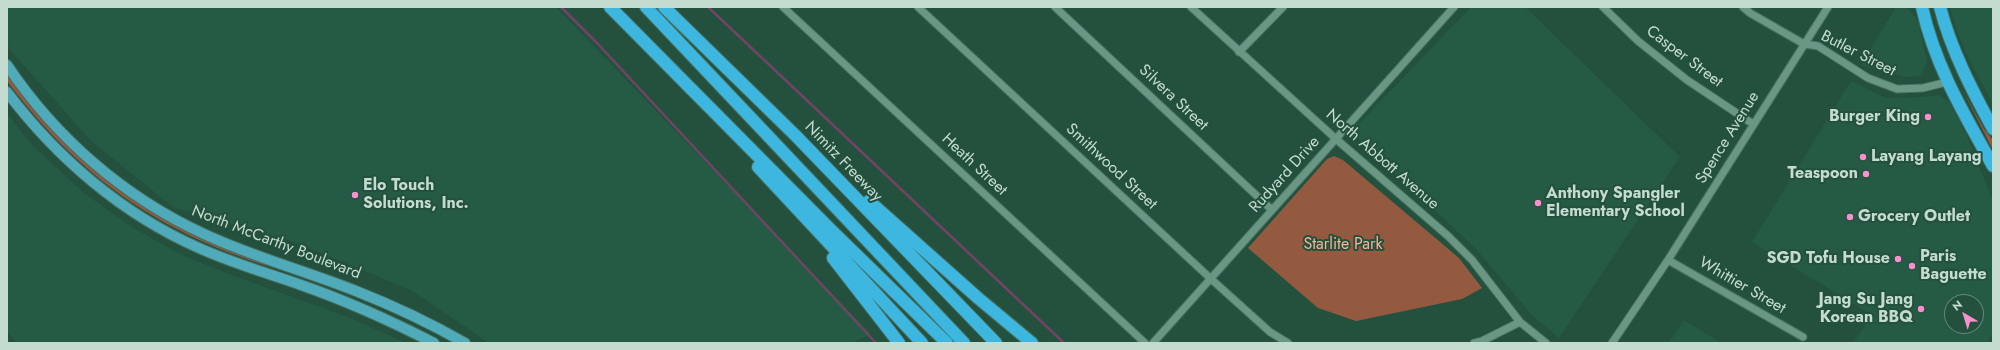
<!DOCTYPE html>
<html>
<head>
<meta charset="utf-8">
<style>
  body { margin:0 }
  #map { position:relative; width:2000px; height:350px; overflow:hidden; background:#24503e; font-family:Jost,sans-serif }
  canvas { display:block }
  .frame { position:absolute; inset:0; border:8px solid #c4dcd0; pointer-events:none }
  .north { position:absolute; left:1944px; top:294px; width:40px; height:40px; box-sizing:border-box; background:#24503e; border:1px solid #648878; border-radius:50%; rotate:322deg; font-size:11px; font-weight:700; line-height:16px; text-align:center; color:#c4dcd0 }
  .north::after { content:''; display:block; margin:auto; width:14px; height:18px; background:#f790cd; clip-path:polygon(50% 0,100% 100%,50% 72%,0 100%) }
</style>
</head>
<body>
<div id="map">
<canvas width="2000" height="350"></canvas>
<div class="frame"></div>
<div class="north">N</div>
</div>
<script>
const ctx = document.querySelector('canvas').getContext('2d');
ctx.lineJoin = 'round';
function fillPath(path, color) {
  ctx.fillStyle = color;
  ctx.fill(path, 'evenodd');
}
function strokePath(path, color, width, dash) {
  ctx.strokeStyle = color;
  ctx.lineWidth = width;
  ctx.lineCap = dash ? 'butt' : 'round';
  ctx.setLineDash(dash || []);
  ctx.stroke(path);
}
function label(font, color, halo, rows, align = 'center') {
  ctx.font = font + ' Jost,sans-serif';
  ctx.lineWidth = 4;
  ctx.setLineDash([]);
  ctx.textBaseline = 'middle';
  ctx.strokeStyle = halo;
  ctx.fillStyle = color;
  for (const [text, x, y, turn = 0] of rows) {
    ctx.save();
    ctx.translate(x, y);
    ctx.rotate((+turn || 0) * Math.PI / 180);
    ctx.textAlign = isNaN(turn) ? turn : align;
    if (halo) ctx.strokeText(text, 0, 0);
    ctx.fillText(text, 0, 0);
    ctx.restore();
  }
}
fillPath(new Path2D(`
  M7 7H556L871 334 852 343H489L411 290 291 241 173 207 91 141 11 51 7 43Z
  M1471 7H1525L1680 157 1559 338 1533 316 1476 249 1351 132Z
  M1896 7H1906L1918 21 1927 62 1920 76 1906 77 1861 65Z
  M1950 7H1993V105L1965 51 1957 31Z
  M1851 81 1886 98 1921 97 1940 95 1950 103 1966 134 1993 201V333L1987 343H1853L1872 315 1752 242ZM1952 302H1976V326H1952Z
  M7 113 29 142 84 193 133 228 182 255 229 274 353 319 406 343H17L7 332Z
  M1684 320 1721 343H1669Z`), '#255b45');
fillPath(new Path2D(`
  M7 71 126 192 307 277C179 245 86 187 7 81Z
  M1961 87 1984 129 1993 140V150Z
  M1334 156 1343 160 1459 258 1482 288 1462 299 1356 321 1318 308 1248 248 1327 159Z`), '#945a40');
strokePath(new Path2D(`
  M561 7 598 44 876 343
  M708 7 1064 343`), '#714465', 2.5);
const minor = new Path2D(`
  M783 7 1145 343
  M918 7 1210 278 1270 332 1288 343
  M1055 7 1272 210
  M1191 7 1336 139 1448 236 1472 260 1520 322 1546 343
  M1603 7 1638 41 1687 80 1753 124
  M1743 7 1750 13 1804 44 1818 46 1868 78 1897 89 1923 88 1947 82
  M1239 52 1283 7
  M1668 260 1803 337
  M1153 343 1454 7
  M1474 343 1482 341 1520 322
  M1612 343 1668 260 1828 7`);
const major = new Path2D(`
  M7 65C56 138 124 197 204 234 253 257 306 271 356 291 394 306 430 323 465 343
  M7 92C57 158 122 214 199 248 232 263 267 273 301 285 347 301 391 321 434 343`);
const highway = new Path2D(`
  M610 7 830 229 947 343
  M646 7 964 343
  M664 7 796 136 996 343
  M1922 7C1935 66 1964 114 1993 166
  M1940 7C1951 50 1972 90 1993 129
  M758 167 922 343
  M869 201 978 298 1032 343
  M833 258 899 343`);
strokePath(minor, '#466e5f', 9);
strokePath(major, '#466e5f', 12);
strokePath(highway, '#466e5f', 14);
strokePath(minor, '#6a9783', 7);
strokePath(major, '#4faaba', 10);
strokePath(highway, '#3db7df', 12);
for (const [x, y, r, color] of [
  [1928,117,4,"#f790cd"],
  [1863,157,4,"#f790cd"],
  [1866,174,4,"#f790cd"],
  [355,195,4,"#f790cd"],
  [1538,203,4,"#f790cd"],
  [1850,217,4,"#f790cd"],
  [1898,259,4,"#f790cd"],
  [1912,266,4,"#f790cd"],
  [1921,309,4,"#f790cd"]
]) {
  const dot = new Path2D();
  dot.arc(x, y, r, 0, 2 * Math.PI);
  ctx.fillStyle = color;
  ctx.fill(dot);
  strokePath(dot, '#24503e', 1.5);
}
label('16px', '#c4dcd0', '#24503e', [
  ["Butler Street",1858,54,27],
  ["Casper Street",1684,57,37],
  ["Silvera Street",1173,98,43],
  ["Spence Avenue",1728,138,-58],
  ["North Abbott Avenue",1382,160,41],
  ["Nimitz Freeway",843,162,46],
  ["Heath Street",974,165,43],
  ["Smithwood Street",1111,167,43],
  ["Rudyard Drive",1285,175,-48],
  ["North McCarthy Boulevard",276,243,21],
  ["Whittier Street",1742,286,30]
]);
label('bold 16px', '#c4dcd0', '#24503e', [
  ["Burger King",1920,117,"right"],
  ["Layang Layang",1871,157],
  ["Teaspoon",1858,174,"right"],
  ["Elo Touch",363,186],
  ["Solutions, Inc.",363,204],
  ["Anthony Spangler",1546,194],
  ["Elementary School",1546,212],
  ["Grocery Outlet",1858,217],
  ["Paris",1920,257],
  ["Baguette",1920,275],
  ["SGD Tofu House",1890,259,"right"],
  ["Jang Su Jang",1913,300,"right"],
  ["Korean BBQ",1913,318,"right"]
], 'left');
label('16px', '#f7b496', '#24503e', [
  ["Starlite Park",1343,245]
]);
</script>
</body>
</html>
